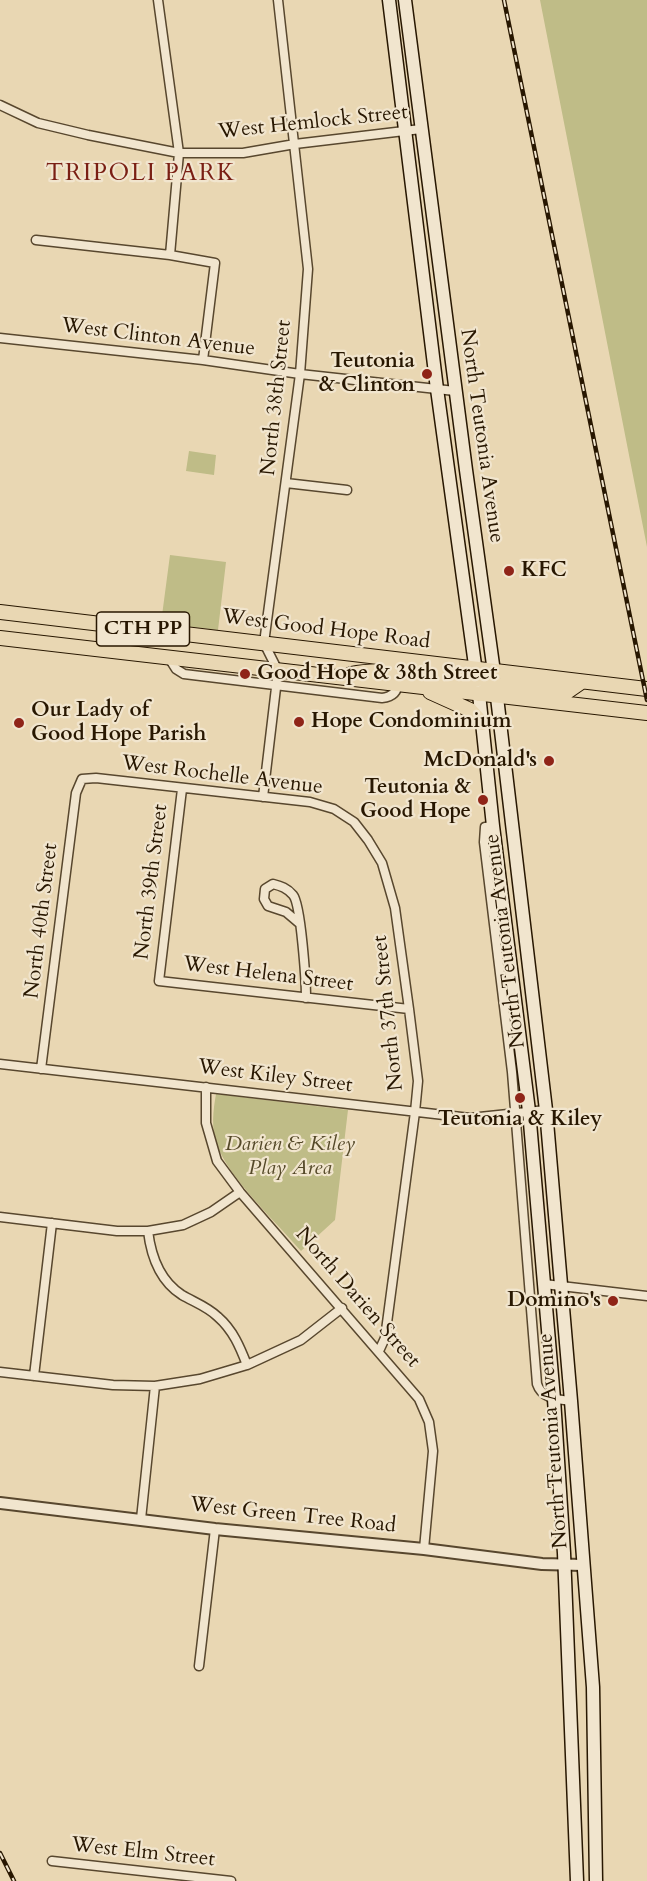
<!DOCTYPE html>
<html>
<head>
<meta charset="utf-8">
<style>
  body { margin:0 }
  canvas { display:block; background:#e9d7b3 }
</style>
</head>
<body>
<canvas width="647" height="1881"></canvas>
<script>
const ctx = document.querySelector('canvas').getContext('2d');
ctx.lineJoin = 'round';
function fillPath(path, color) {
  ctx.fillStyle = color;
  ctx.fill(path, 'evenodd');
}
function strokePath(path, color, width, dash) {
  ctx.strokeStyle = color;
  ctx.lineWidth = width;
  ctx.lineCap = dash ? 'butt' : 'round';
  ctx.setLineDash(dash || []);
  ctx.stroke(path);
}
function label(font, color, halo, rows, align = 'center') {
  ctx.font = font + ' Cardo,serif';
  ctx.lineWidth = 4.5;
  ctx.setLineDash([]);
  ctx.textBaseline = 'middle';
  ctx.strokeStyle = halo;
  ctx.fillStyle = color;
  for (const [text, x, y, turn = 0] of rows) {
    ctx.save();
    ctx.translate(x, y);
    ctx.rotate((+turn || 0) * Math.PI / 180);
    ctx.textAlign = isNaN(turn) ? turn : align;
    if (halo) ctx.strokeText(text, 0, 0);
    ctx.fillText(text, 0, 0);
    ctx.restore();
  }
}
fillPath(new Path2D(`
  M540 0H647V547Z
  M189 451 216 455 214 475 186 471Z
  M170 555 226 562 218 630 161 623Z
  M216 1094 348 1110 335 1220 301 1251C276 1222 229 1178 217 1145 211 1128 213 1111 216 1094Z`), '#bfbc87');
const minor = new Path2D(`
  M158 0 179 153 170 255
  M0 105 38 123 88 135 179 153H243L295 144 421 129
  M36 240 170 255 215 263 203 360
  M0 338 203 360 300 374 455 391
  M286 483 347 490
  M169 658 176 669 184 674 382 698C392 697 398 692 398 681
  M182 789 159 981 409 1009
  M263 797 278 671 264 643 300 374 308 269 278 0
  M493 826 485 827 484 842 512 1072 537 1384C542 1399 557 1399 571 1401
  M299 923 286 912 268 906 264 899 265 889 273 884C281 886 287 888 293 895 301 904 306 982 306 998
  M0 1064 470 1118 546 1110
  M41 1069 76 793 82 779 96 778 310 802 334 809 354 822 368 840 382 863 395 908 409 1009 418 1081 415 1112 385 1338 379 1351
  M206 1087V1123L217 1161 240 1192 419 1399 429 1422 433 1451 424 1549
  M0 1217 117 1231H148L183 1225 211 1212 240 1192
  M148 1231C151 1256 160 1281 182 1295 194 1302 208 1307 218 1317 233 1330 240 1347 247 1365
  M544 1284 647 1296
  M0 1372 113 1385 155 1386 200 1379 247 1365 301 1340 342 1308
  M34 1376 52 1223
  M141 1519 155 1386
  M199 1666 215 1529
  M52 1861 231 1881`);
const tertiary = new Path2D(`
  M0 1503 215 1529 424 1549 542 1564 583 1565`);
const secondary = new Path2D(`
  M389 0 437 389 479 694 493 826 529 1111 554 1399 564 1553 577 1881
  M405 0 466 470 494 672 546 1110 571 1401 593 1687 596 1881`);
const primary = new Path2D(`
  M0 612 647 689
  M0 638 647 713
  M351 674C369 670 389 671 407 672 427 674 471 686 489 676
  M430 692 470 710 482 723
  M479 694 502 685 567 692 580 683`);
strokePath(minor, '#58472e', 11);
strokePath(tertiary, '#58472e', 14);
strokePath(secondary, '#281701', 15);
strokePath(primary, '#281701', 16);
strokePath(minor, '#f1e5ce', 8);
strokePath(tertiary, '#f1e5ce', 10);
strokePath(secondary, '#f1e5ce', 12);
strokePath(primary, '#e9d7b3', 14);
const rail = new Path2D(`
  M504 0 647 700
  M0 1853 14 1881`);
strokePath(rail, '#281701', 4.5);
strokePath(rail, '#f1e5ce', 2, [7]);
for (const [x, y, r, color] of [
  [427,374,6,"#8f2418"],
  [509,571,6,"#8f2418"],
  [245,674,6,"#8f2418"],
  [299,722,6,"#8f2418"],
  [19,723,6,"#8f2418"],
  [549,761,6,"#8f2418"],
  [483,800,6,"#8f2418"],
  [520,1098,6,"#8f2418"],
  [613,1301,6,"#8f2418"]
]) {
  const dot = new Path2D();
  dot.arc(x, y, r, 0, 2 * Math.PI);
  ctx.fillStyle = color;
  ctx.fill(dot);
  strokePath(dot, '#f1e5ce', 2);
}
for (const [x, y, w] of [
  [143,629,93]
]) {
  const box = new Path2D();
  box.roundRect(x - w / 2, y - 17, w, 34, 4.5);
  ctx.fillStyle = '#f1e5ce';
  ctx.fill(box);
  strokePath(box, '#281701', 1.5);
}
label('bold 20px', '#281701', null, [
  ["CTH PP",143,629]
]);
label('21px', '#281701', '#f1e5ce', [
  ["West Hemlock Street",313,123,-6],
  ["West Clinton Avenue",158,338,7],
  ["North 38th Street",277,398,-84],
  ["North Teutonia Avenue",481,436,82],
  ["West Good Hope Road",326,630,7],
  ["West Rochelle Avenue",222,776,7],
  ["North 39th Street",152,882,-83],
  ["North 40th Street",42,921,-83],
  ["North Teutonia Avenue",506,941,-97],
  ["West Helena Street",268,975,7],
  ["North 37th Street",389,1013,-96],
  ["West Kiley Street",275,1077,7],
  ["North Darien Street",357,1298,49],
  ["North Teutonia Avenue",554,1441,-94],
  ["West Green Tree Road",293,1516,6],
  ["West Elm Street",143,1853,6]
]);
label('bold 21px', '#281701', '#f1e5ce', [
  ["Teutonia",415,362],
  ["& Clinton",415,386],
  ["KFC",521,571,"left"],
  ["Good Hope & 38th Street",257,674,"left"],
  ["Our Lady of",31,711,"left"],
  ["Good Hope Parish",31,735,"left"],
  ["Hope Condominium",311,722,"left"],
  ["McDonald's",537,761],
  ["Teutonia &",471,788],
  ["Good Hope",471,812],
  ["Teutonia & Kiley",520,1120,"center"],
  ["Domino's",601,1301]
], 'right');
label('italic 21px', '#554929', '#f1e5ce', [
  ["Darien & Kiley",290,1145],
  ["Play Area",290,1169]
]);
ctx.letterSpacing = '1.5px';
label('24px', '#7a1f14', '#f1e5ce', [
  ["TRIPOLI PARK",141,174]
]);
ctx.letterSpacing = '0px';
</script>
</body>
</html>
